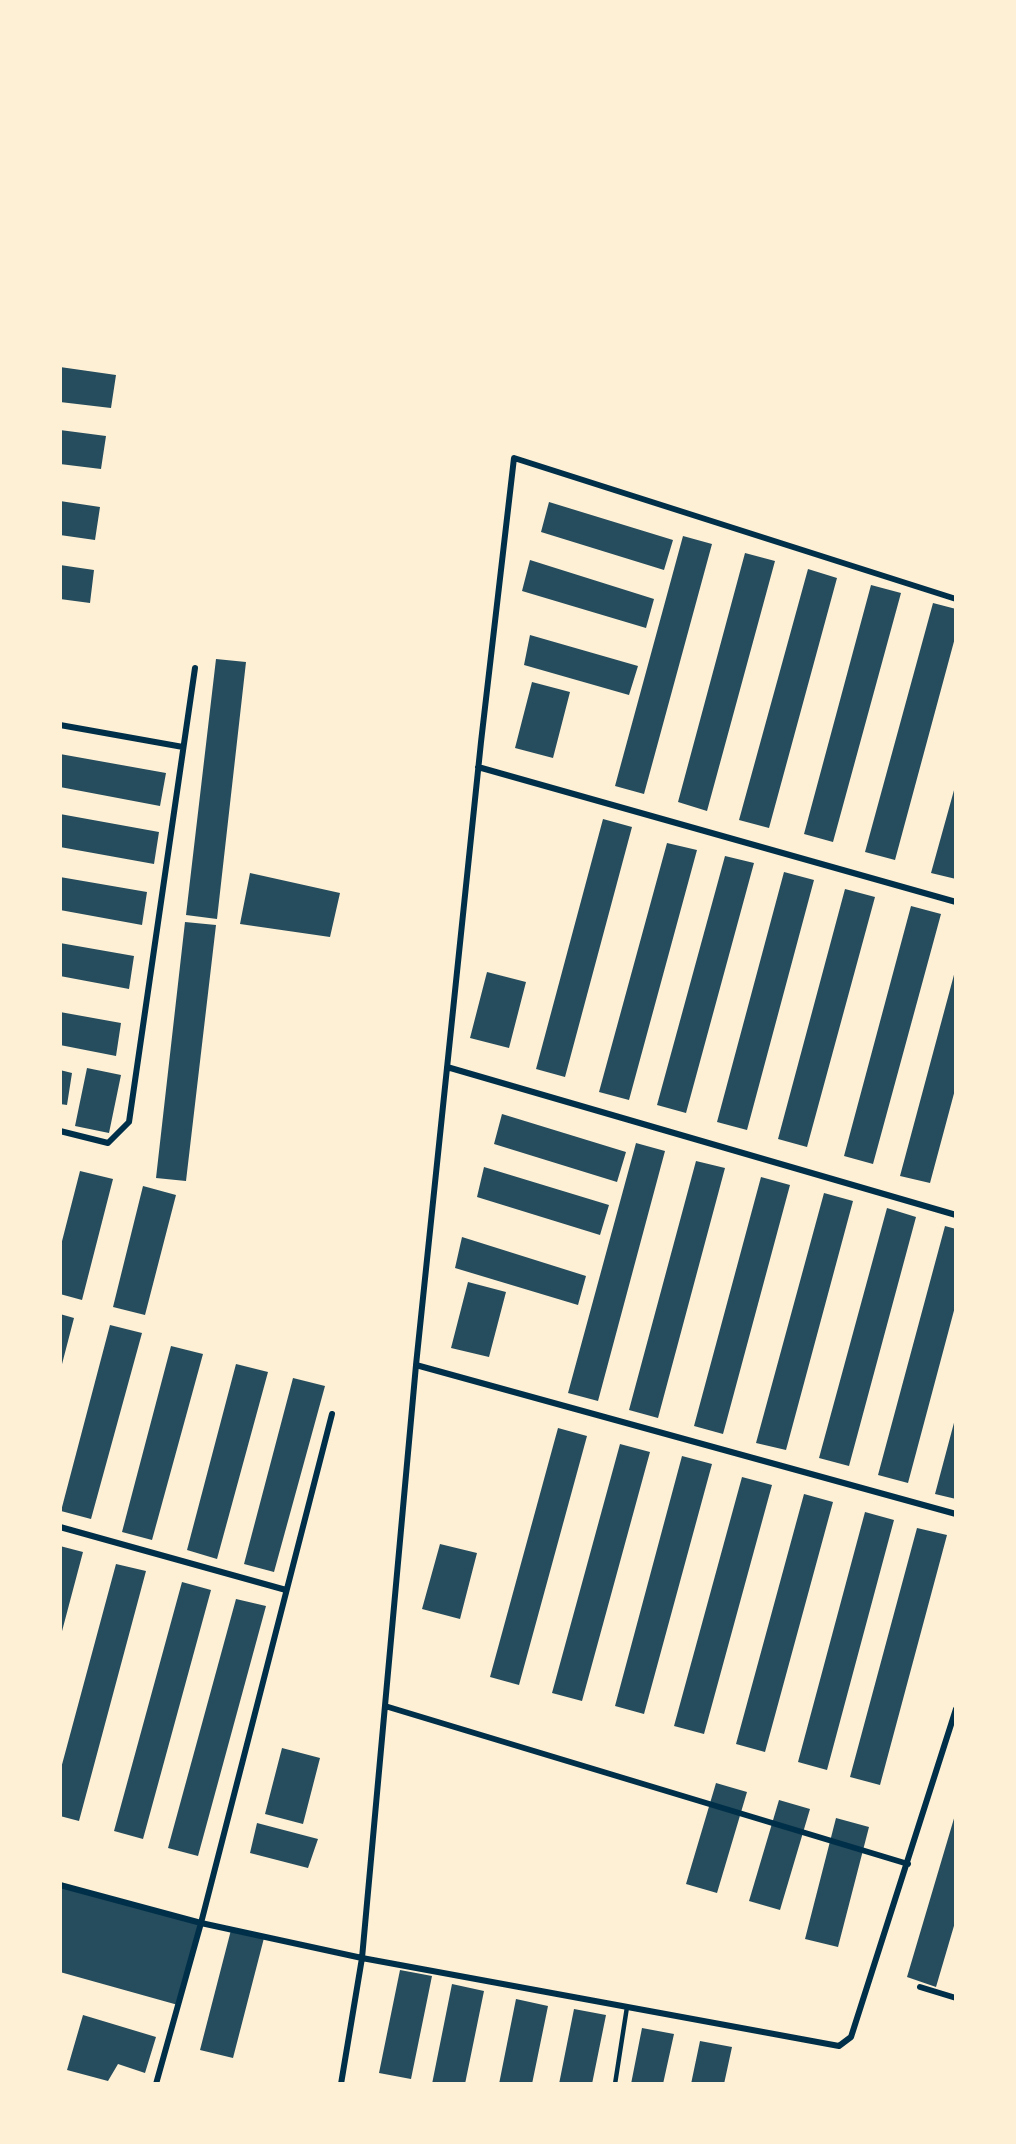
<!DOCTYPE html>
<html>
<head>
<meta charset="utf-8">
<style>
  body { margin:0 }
  #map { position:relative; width:1016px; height:2144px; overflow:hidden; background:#fdf0d5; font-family:"Archivo Narrow",sans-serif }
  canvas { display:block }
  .frame { position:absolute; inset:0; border:62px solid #fdf0d5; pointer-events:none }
</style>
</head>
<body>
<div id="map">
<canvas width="1016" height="2144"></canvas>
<div class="frame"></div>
</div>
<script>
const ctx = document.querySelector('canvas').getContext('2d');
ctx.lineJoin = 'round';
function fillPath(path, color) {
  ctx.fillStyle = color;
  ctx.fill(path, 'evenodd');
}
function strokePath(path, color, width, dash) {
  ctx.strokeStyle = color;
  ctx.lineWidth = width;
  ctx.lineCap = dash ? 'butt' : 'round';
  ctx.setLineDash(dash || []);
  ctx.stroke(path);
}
fillPath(new Path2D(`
  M60 367 116 375 111 408 60 402Z
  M60 430 106 436 101 469 60 464Z
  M60 501 100 507 95 540 60 535Z
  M549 502 673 540 664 570 541 532Z
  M683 536 712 544 644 794 615 786Z
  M745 553 775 561 707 811 678 802Z
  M530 560 654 599 646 628 522 591Z
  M60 565 94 570 90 603 60 599Z
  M808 569 837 578 769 828 739 820Z
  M871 585 901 593 833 842 804 834Z
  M933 603 956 609V634L895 860 865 852Z
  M530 635 638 666 629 695 524 665Z
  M216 659 246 662 217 919 186 915Z
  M532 682 570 692 553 758 515 748Z
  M60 754 166 773 160 806 60 787Z
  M956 783V879L931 873Z
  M60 814 159 832 154 864 60 847Z
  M603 819 632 827 565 1077 536 1069Z
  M667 843 697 850 629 1100 599 1092Z
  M725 856 754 863 686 1113 657 1105Z
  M784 872 814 880 747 1130 717 1122Z
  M250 873 340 893 330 937 240 924Z
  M60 877 147 892 142 925 60 910Z
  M845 889 875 897 807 1147 778 1139Z
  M911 906 941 914 873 1164 844 1156Z
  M185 922 216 925 186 1181 156 1178Z
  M60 943 134 956 129 989 60 976Z
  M955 971 956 1086 930 1183 900 1176Z
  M487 972 526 982 509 1048 470 1038Z
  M60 1012 121 1023 116 1056 60 1045Z
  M87 1068 121 1075 109 1133 75 1126Z
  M60 1070 72 1073 67 1105 60 1104Z
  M502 1114 626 1152 617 1182 494 1144Z
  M636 1143 665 1151 598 1401 568 1393Z
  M696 1161 725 1168 658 1418 629 1410Z
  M484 1167 609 1205 600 1235 477 1197Z
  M80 1171 113 1179 82 1300 60 1294V1249Z
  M761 1177 790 1185 723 1434 694 1426Z
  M143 1186 176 1195 145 1315 113 1307Z
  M824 1193 853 1201 786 1450 756 1443Z
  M887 1208 916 1217 849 1466 819 1458Z
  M945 1226 956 1229V1303L908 1483 878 1475Z
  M462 1237 586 1276 578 1305 455 1268Z
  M468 1282 506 1292 489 1357 451 1348Z
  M60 1314 74 1318 61 1368H60Z
  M110 1325 142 1333 91 1519 61 1511Z
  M171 1346 203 1354 152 1540 122 1532Z
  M236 1364 268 1372 217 1559 187 1550Z
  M293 1378 325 1386 274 1572 244 1564Z
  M955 1419H956V1499L935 1494Z
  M558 1428 587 1436 519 1685 490 1677Z
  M620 1444 650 1452 582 1701 552 1693Z
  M682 1456 712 1464 644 1714 615 1706Z
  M742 1477 772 1485 704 1734 674 1726Z
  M804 1494 833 1502 765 1752 736 1744Z
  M865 1512 894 1520 827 1770 798 1762Z
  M917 1528 947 1535 880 1785 850 1777Z
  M440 1544 477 1553 460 1619 422 1609Z
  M60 1546 83 1552 61 1635 60 1634Z
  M116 1564 146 1571 79 1821 60 1816V1772Z
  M182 1582 211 1590 143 1839 114 1831Z
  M236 1599 266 1606 198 1856 168 1848Z
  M282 1748 320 1758 303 1824 265 1814Z
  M716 1783 747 1792 717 1893 686 1884Z
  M779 1800 810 1809 780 1910 749 1901Z
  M955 1815 956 1919 936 1987 907 1977Z
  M836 1818 869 1827 838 1947 805 1939Z
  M257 1823 318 1839 308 1868 250 1853Z
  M60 1885 201 1923 178 2005 60 1972Z
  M231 1930 264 1938 233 2058 200 2050Z
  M400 1970 432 1976 411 2079 379 2073Z
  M452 1984 484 1991 465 2084H432Z
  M516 1999 548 2006 532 2084H499Z
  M574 2009 606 2015 592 2084H559Z
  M83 2015 156 2037 145 2073 118 2064 108 2081 67 2070Z
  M642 2028 674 2034 663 2084H631Z
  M700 2041 732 2047 724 2084H691Z`), '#264d5e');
strokePath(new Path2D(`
  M615 2084 627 2007`), '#003049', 4.5);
strokePath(new Path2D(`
  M60 725 183 747
  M478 767 956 902
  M447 1067 956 1215
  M60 1131 108 1143 129 1122 195 668
  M416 1365 956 1514
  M60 1527 286 1590
  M385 1706 908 1864
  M60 1885 201 1923 362 1958 839 2046 851 2037 956 1709
  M920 1987 956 1998
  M156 2084 201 1923 332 1414
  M341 2084 362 1958 416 1365 481 742 514 458 956 599`), '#003049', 6);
</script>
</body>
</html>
